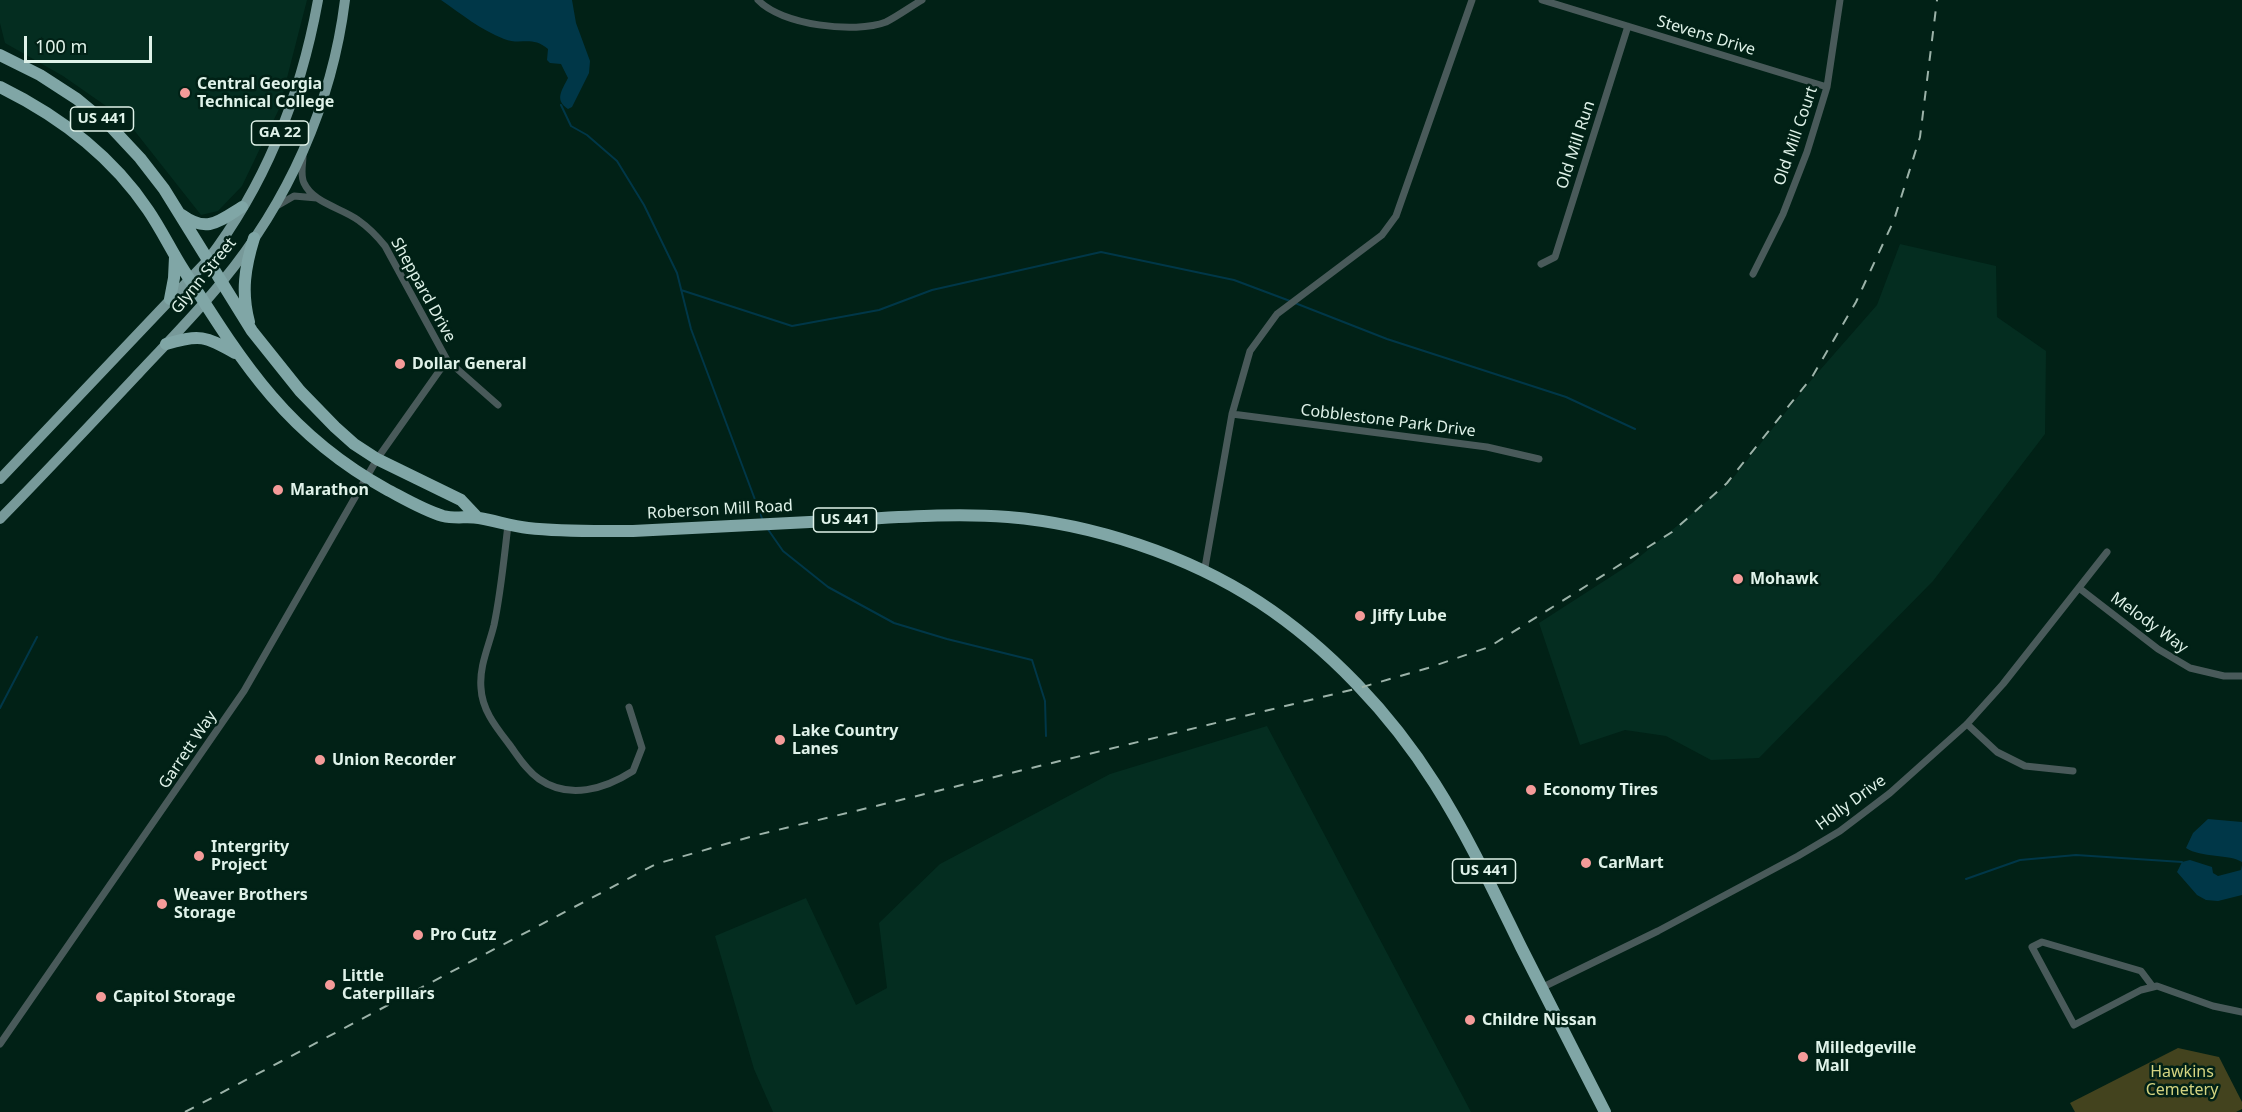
<!DOCTYPE html>
<html>
<head>
<meta charset="utf-8">
<style>
  body { margin:0 }
  #map { position:relative; width:2242px; height:1112px; overflow:hidden; background:#012116; font-family:"Noto Sans",sans-serif }
  canvas { display:block }
  .scale { position:absolute; left:24px; top:36px; width:128px; height:27px; box-sizing:border-box; border:3px solid #dff2e9; border-top:0; padding-left:8px; font-size:18px; line-height:21px; white-space:nowrap; color:#dff2e9; -webkit-text-stroke:4px #012116; paint-order:stroke }
</style>
</head>
<body>
<div id="map">
<canvas width="2242" height="1112"></canvas>
<div class="scale">100 m</div>
</div>
<script>
const ctx = document.querySelector('canvas').getContext('2d');
ctx.lineJoin = 'round';
function fillPath(path, color) {
  ctx.fillStyle = color;
  ctx.fill(path, 'evenodd');
}
function strokePath(path, color, width, dash) {
  ctx.strokeStyle = color;
  ctx.lineWidth = width;
  ctx.lineCap = dash ? 'butt' : 'round';
  ctx.setLineDash(dash || []);
  ctx.stroke(path);
}
function label(font, color, halo, rows, align = 'center') {
  ctx.font = font + ' "Noto Sans",sans-serif';
  ctx.lineWidth = 5;
  ctx.setLineDash([]);
  ctx.textBaseline = 'middle';
  ctx.strokeStyle = halo;
  ctx.fillStyle = color;
  for (const [text, x, y, turn = 0] of rows) {
    ctx.save();
    ctx.translate(x, y);
    ctx.rotate((+turn || 0) * Math.PI / 180);
    ctx.textAlign = isNaN(turn) ? turn : align;
    if (halo) ctx.strokeText(text, 0, 0);
    ctx.fillText(text, 0, 0);
    ctx.restore();
  }
}
fillPath(new Path2D(`
  M0 0H307L279 109 242 186 218 211 201 215 126 120 63 76 5 43 0 23Z
  M1900 244 1996 266 1997 317 2046 351 2045 434 1933 581 1759 758 1711 760 1666 736 1625 730 1580 745 1539 623 1632 563 1729 483 1813 378 1877 305Z
  M1267 726 1471 1112H773L754 1069 715 936 806 898 856 1005 887 988 879 923 940 864 1110 774Z`), '#042d20');
fillPath(new Path2D(`
  M2178 1048 2219 1057 2242 1102V1109L2236 1112H2075L2070 1103Z`), '#43431e');
fillPath(new Path2D(`
  M441 0H572L576 23 590 61 589 73 572 107 568 109C554 100 562 90 568 78L561 64 550 63 547 60 548 49C531 35 521 46 504 39 481 30 461 14 441 0Z
  M2208 819 2242 822V862C2230 854 2201 858 2186 848L2193 833Z
  M2190 860 2212 867 2213 873 2218 876 2241 870 2242 865V895L2218 901 2206 900 2197 895 2177 872 2182 862Z`), '#003748');
strokePath(new Path2D(`
  M561 105 571 126 587 135 617 161 644 205 677 273 691 329 763 521
  M681 290 792 326 879 310 932 290 1101 252 1234 280 1290 301
  M1295 303 1387 339 1566 397 1635 429
  M767 528 783 551 828 587 894 623 947 639 1032 660 1045 701 1046 736
  M0 708 37 637
  M1966 879 2020 860 2076 855 2182 862`), '#003748', 2);
strokePath(new Path2D(`
  M758 0C781 25 855 34 886 22 898 16 910 7 922 0
  M1542 0 1827 87
  M303 155C303 164 300 175 304 183 313 203 342 208 358 220 368 227 377 236 385 246L447 360 498 405
  M275 207 294 196 317 198
  M1541 264 1555 257 1628 26
  M1753 274 1783 214 1807 152 1827 87 1840 0
  M1232 414 1487 447 1539 459
  M508 525C504 558 501 592 494 625 489 646 479 666 481 688 482 710 496 727 509 744 518 756 526 770 539 779 569 800 605 789 633 771L642 748 629 707
  M1204 573 1232 414 1250 351 1277 314 1382 235 1396 216 1472 0
  M2079 588 2158 649 2190 668 2224 676H2242
  M1967 724 1997 752 2025 766 2073 771
  M2153 987 2141 971 2042 942 2032 947 2074 1025 2141 990 2157 986 2213 1006 2242 1012
  M1541 988 1658 931 1798 856 1840 831 1890 793 1967 724 2003 684 2107 552
  M0 1044 244 691 377 459 447 360`), '#495a5a', 7);
strokePath(new Path2D(`
  M0 479 207 261C266 184 301 94 318 0
  M0 519C47 471 92 423 138 374 166 344 195 315 221 283 288 202 332 105 345 0`), '#799', 10);
strokePath(new Path2D(`
  M0 55 40 75 77 99 112 128 140 158 164 189 252 331 300 391 335 427 354 444 377 459 461 500 478 518
  M0 87C59 116 111 155 148 210 161 229 171 250 183 269 242 362 286 434 386 489 405 499 423 510 443 516 455 519 468 516 479 518 496 521 512 526 528 528 563 532 598 531 633 531 705 527 777 523 849 520 902 517 955 513 1008 517 1093 524 1187 555 1259 602 1329 648 1391 714 1435 784 1468 836 1494 892 1521 947 1549 1003 1577 1057 1605 1112
  M182 215C207 233 218 222 242 207
  M170 299 174 278 175 257
  M249 322C241 292 245 267 254 238
  M166 344C200 334 205 336 235 353`), '#80a6a6', 12);
strokePath(new Path2D(`
  M185 1112 656 864 757 835 1359 688 1428 668 1489 647 1672 532 1727 483 1812 377 1856 302 1894 220 1920 137 1937 0`), '#9cb3a9', 2, [10, 10]);
for (const [x, y, r, color] of [
  [185,93,6,"#f59b99"],
  [400,364,6,"#f59b99"],
  [278,490,6,"#f59b99"],
  [1738,579,6,"#f59b99"],
  [1360,616,6,"#f59b99"],
  [780,740,6,"#f59b99"],
  [320,760,6,"#f59b99"],
  [1531,790,6,"#f59b99"],
  [199,856,6,"#f59b99"],
  [1586,863,6,"#f59b99"],
  [162,904,6,"#f59b99"],
  [418,935,6,"#f59b99"],
  [330,985,6,"#f59b99"],
  [101,997,6,"#f59b99"],
  [1470,1020,6,"#f59b99"],
  [1803,1057,6,"#f59b99"]
]) {
  const dot = new Path2D();
  dot.arc(x, y, r, 0, 2 * Math.PI);
  ctx.fillStyle = color;
  ctx.fill(dot);
  strokePath(dot, '#012116', 2);
}
for (const [x, y, w] of [
  [102,119,63],
  [280,133,57],
  [845,520,63],
  [1484,871,63]
]) {
  const box = new Path2D();
  box.roundRect(x - w / 2, y - 12, w, 24, 4.5);
  ctx.fillStyle = '#012116';
  ctx.fill(box);
  strokePath(box, '#dff2e9', 1.5);
}
label('bold 15px', '#dff2e9', null, [
  ["US 441",102,119],
  ["GA 22",280,133],
  ["US 441",845,520],
  ["US 441",1484,871]
]);
label('16px', '#dff2e9', '#012116', [
  ["Stevens Drive",1706,36,17],
  ["Old Mill Court",1796,136,-71],
  ["Old Mill Run",1576,145,-72],
  ["Glynn Street",204,276,-51],
  ["Sheppard Drive",423,290,61],
  ["Cobblestone Park Drive",1388,421,7],
  ["Roberson Mill Road",720,510,-3],
  ["Melody Way",2149,623,36],
  ["Garrett Way",188,750,-56],
  ["Holly Drive",1851,803,-36]
]);
label('bold 16px', '#dff2e9', '#012116', [
  ["Central Georgia",197,84],
  ["Technical College",197,102],
  ["Dollar General",412,364],
  ["Marathon",290,490],
  ["Mohawk",1750,579],
  ["Jiffy Lube",1372,616],
  ["Lake Country",792,731],
  ["Lanes",792,749],
  ["Union Recorder",332,760],
  ["Economy Tires",1543,790],
  ["Intergrity",211,847],
  ["Project",211,865],
  ["CarMart",1598,863],
  ["Weaver Brothers",174,895],
  ["Storage",174,913],
  ["Pro Cutz",430,935],
  ["Little",342,976],
  ["Caterpillars",342,994],
  ["Capitol Storage",113,997],
  ["Childre Nissan",1482,1020],
  ["Milledgeville",1815,1048],
  ["Mall",1815,1066]
], 'left');
label('16px', '#d4d481', '#012116', [
  ["Hawkins",2182,1072],
  ["Cemetery",2182,1090]
]);
</script>
</body>
</html>
